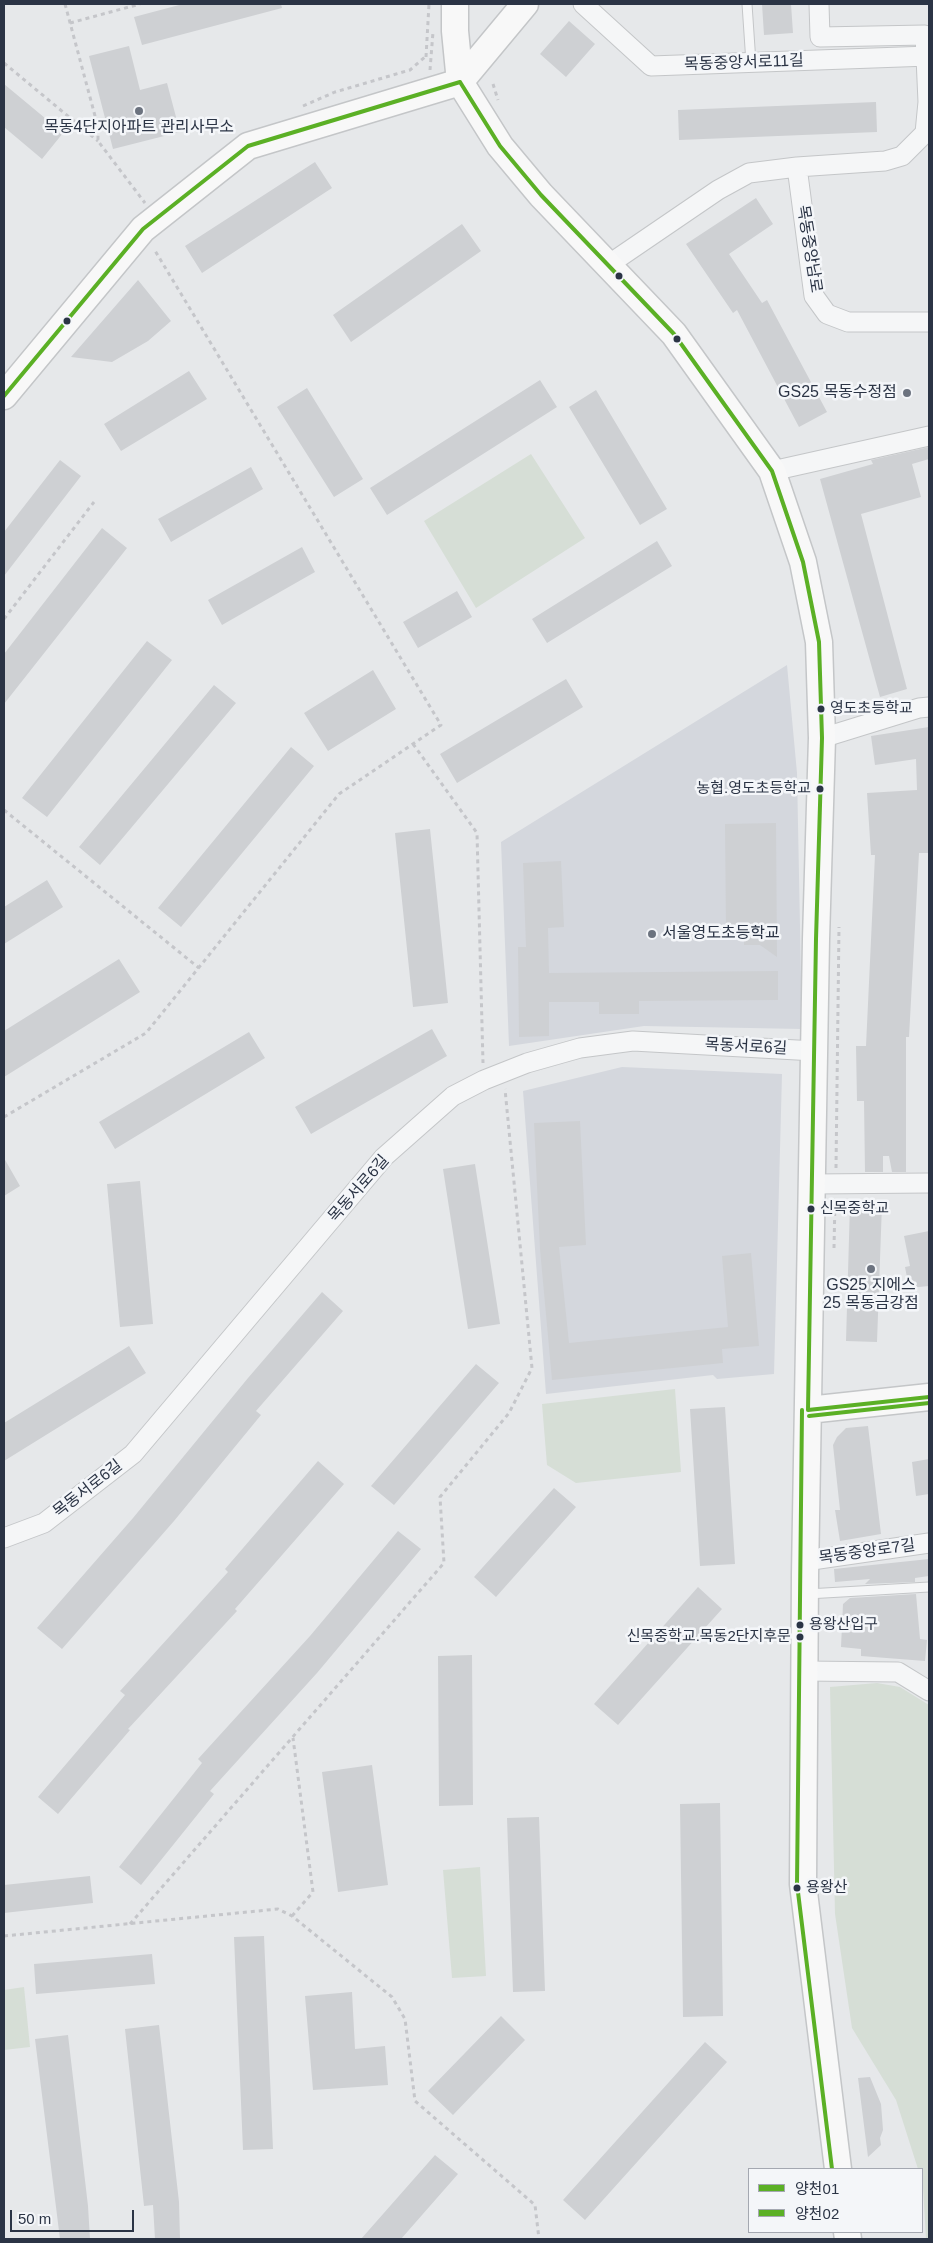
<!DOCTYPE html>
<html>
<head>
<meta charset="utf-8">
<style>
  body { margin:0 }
  #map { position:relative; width:933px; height:2243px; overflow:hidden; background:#e6e8ea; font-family:Helvetica,"Noto Sans KR",sans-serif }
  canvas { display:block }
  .frame { position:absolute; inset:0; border:5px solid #2b3445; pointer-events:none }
  .legend { position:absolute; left:748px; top:2168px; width:175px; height:65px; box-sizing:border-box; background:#f4f6f9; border:1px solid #a4a8b1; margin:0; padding:6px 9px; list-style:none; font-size:15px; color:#2b3445 }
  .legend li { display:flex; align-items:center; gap:10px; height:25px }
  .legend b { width:25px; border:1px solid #a4a8b1 }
  .scale { position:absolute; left:10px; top:2210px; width:124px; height:22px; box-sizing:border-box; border:2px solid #2b3445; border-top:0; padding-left:6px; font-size:15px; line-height:18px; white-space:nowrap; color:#2b3445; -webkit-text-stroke:4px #f4f6f9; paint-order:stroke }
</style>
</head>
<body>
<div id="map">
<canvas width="933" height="2243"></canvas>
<div class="frame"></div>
<ul class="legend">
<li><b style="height:6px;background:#5bb025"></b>양천01</li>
<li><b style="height:6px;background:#5bb025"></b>양천02</li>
</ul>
<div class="scale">50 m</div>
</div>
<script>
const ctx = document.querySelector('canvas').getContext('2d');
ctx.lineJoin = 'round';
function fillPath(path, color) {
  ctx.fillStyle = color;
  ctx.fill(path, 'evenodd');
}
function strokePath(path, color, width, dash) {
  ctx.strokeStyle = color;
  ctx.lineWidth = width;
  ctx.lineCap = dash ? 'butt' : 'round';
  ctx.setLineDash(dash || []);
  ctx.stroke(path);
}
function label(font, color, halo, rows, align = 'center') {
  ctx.font = font + ' Helvetica,"Noto Sans KR",sans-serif';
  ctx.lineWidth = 5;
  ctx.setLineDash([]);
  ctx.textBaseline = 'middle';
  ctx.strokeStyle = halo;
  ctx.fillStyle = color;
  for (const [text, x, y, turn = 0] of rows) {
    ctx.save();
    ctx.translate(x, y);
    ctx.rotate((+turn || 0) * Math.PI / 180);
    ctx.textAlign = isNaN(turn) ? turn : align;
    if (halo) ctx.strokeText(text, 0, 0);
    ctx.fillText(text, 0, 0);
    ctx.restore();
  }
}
fillPath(new Path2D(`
  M787 665 797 773 802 1029 644 1026 509 1046 501 842Z
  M622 1067 782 1074 774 1374 717 1379 713 1375 546 1394 523 1091Z`), '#d4d7dd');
fillPath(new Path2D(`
  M531 454 585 538 476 608 424 521Z
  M675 1389 681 1472 576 1483 547 1465 542 1404Z
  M877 1683 900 1687 929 1705V2239H926L922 2169H918L896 2100 852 2028 835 1914 830 1687Z
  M480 1867 486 1976 452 1978 443 1870Z
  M24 1987 30 2047 4 2050V1990Z`), '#d6ded6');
fillPath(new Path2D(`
  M183 4H281L282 8 142 45 134 17Z
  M762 4H791L793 33 764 35Z
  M569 21 595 44 566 77 540 54Z
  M129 46 140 90 167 83 180 132 113 149 89 56Z
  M4 84 63 133 42 159 4 127Z
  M876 102 877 132 679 140 678 110Z
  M315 162 332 188 202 273 185 246Z
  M756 198 773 224 729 254 762 303 767 300 827 412 799 427 737 310 733 313 686 244Z
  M462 224 481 251 351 342 333 315Z
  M138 280 171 321 148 341 112 362 71 357Z
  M189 371 207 399 121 451 104 424Z
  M540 380 557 407 387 515 370 488Z
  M307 388 363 479 334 497 277 407Z
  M596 390 667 509 640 525 569 407Z
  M929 447V459L912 464 921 497 861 514 907 689 880 697 820 479 873 464 871 460Z
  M60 460 81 476 4 576V532Z
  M251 467 263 489 171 542 158 519Z
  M102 528 127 548 4 704V654Z
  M657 541 672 566 547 643 532 619Z
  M302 547 315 572 222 625 208 600Z
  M457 591 472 617 418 648 403 622Z
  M147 641 172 660 47 817 22 798Z
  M373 670 396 709 328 751 304 713Z
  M566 679 583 707 457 783 440 754Z
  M214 685 236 703 100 865 79 847Z
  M929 727V853H919L909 1037H906V1172H892L889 1156H883V1172H865L864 1101H857L856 1046H866L875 855H871L867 793 917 790 916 759 875 765 871 736Z
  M291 747 314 766 181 927 158 908Z
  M776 823 777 957 760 945H744V931H726L725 824Z
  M430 829 448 1003 413 1007 395 833Z
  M561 861 564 927 548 928 549 973 778 971V1000L639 1001V1014H599V1002H549V1036L519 1037 518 947H526L523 863Z
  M47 880 63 907 4 944V907Z
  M119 959 140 992 4 1077V1031Z
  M432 1029 447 1056 311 1134 295 1107Z
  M249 1032 265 1058 115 1149 99 1122Z
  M580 1121 586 1245 559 1247 569 1343 728 1327 722 1256 751 1253 759 1346 722 1349 723 1363 552 1380 540 1249 534 1123Z
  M4 1158 20 1186 4 1196Z
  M475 1164 500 1324 468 1329 443 1169Z
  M140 1181 153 1324 120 1327 107 1184Z
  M850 1204H882L877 1342 846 1341Z
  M929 1231V1286L909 1288 905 1267 910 1266 904 1236Z
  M322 1292 343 1311 256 1411 261 1415 174 1521 62 1649 37 1628 133 1518 248 1378Z
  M129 1346 146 1373 4 1461V1423Z
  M476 1364 499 1383 394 1505 371 1486Z
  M725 1407 735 1564 700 1566 690 1409Z
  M868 1426 881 1534 840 1541 835 1510H840L833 1445 837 1437 846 1428Z
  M929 1459V1494L916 1496 912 1462Z
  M318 1461 344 1484 235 1609 237 1611 128 1729 130 1730 58 1814 38 1797 125 1695 120 1691 228 1572 225 1569Z
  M554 1488 576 1507 496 1597 474 1577Z
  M398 1531 421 1549 317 1673 210 1791 214 1794 141 1885 119 1867 202 1763 198 1759 310 1636Z
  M929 1559V1576L915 1578V1582L865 1584 870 1579 835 1582 834 1569Z
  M698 1587 722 1609 618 1725 594 1704Z
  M916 1594 920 1639 927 1640 925 1661 861 1656V1649L841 1647 843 1604 850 1598Z
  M472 1655 473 1805 439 1806 438 1656Z
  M372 1765 388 1885 338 1892 322 1772Z
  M720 1803 723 2016 683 2017 680 1804Z
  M539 1817 545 1991 513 1992 507 1818Z
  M90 1876 93 1903 4 1913V1885Z
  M264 1936 273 2149 243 2150 234 1937Z
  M152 1954 155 1984 36 1994 34 1964Z
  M352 1992 355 2049 385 2046 388 2085 313 2090 305 1996Z
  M501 2016 525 2040 453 2115 428 2091Z
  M159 2025 179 2202 180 2239H155L153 2205 144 2206 125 2029Z
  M68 2035 88 2206 90 2239H60L35 2039Z
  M705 2042 727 2062 585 2220 563 2200Z
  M870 2077 881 2104 883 2130 880 2138 881 2145 868 2157 858 2078Z
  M435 2155 458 2174 401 2239H361Z`), '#ced0d3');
const lane = new Path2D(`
  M747 4 751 63
  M807 1594 929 1587`);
const street = new Path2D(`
  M583 4 651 66 929 56
  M797 167 885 161 902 156 925 133 928 102 925 35 820 37 819 4
  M608 265 718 190 749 173 797 167 814 296 827 314 848 322H929
  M772 471 929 436
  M822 738 919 708 929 707
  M813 1184 929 1183
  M4 1538 44 1523 133 1454 384 1157 453 1096 484 1080 527 1063 580 1048 633 1041 815 1051
  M805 1561 929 1543
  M804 1671 898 1672 929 1691`);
const secondary = new Path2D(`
  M455 4V31L460 82 500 146 541 195 674 334 772 471 803 562 819 642 822 738 816 939 805 1575 803 1884 838 2169
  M460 82 525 4
  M4 396 143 229 248 146 460 82
  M808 1410 929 1397
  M847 2232 848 2239`);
strokePath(lane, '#c4c6c8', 11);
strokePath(street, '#c4c6c8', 21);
strokePath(secondary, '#c4c6c8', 29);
strokePath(new Path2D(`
  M65 4 98 127V141L145 203
  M70 23 140 4
  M426 57 429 4
  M4 63 98 141
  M430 70 433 32
  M493 84 498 100
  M303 106 335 92 410 70 426 56
  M4 619 94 502
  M413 744 477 833 483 1063
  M4 810 199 968
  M4 1117 146 1033 339 794 441 725 154 249
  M836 1168 839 927
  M834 1248 835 1200
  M292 1916 313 1892 293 1738
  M130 1924 444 1563 440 1497 509 1413 532 1368 505 1089
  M4 1936 278 1909 292 1916 392 1997 405 2019 415 2101 535 2205 539 2239`), '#c5c6ca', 3, [4, 4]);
strokePath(lane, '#f5f6f7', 9);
strokePath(street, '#f5f6f7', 19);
strokePath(secondary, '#f8f8f8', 26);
strokePath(new Path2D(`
  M460 82 500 146 541 195 674 334 772 471 803 562 819 642 822 738 816 939 808 1410
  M4 396 143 229 248 146 460 82
  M808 1410 929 1397`), '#5bb025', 4);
strokePath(new Path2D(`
  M802 1410 797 1884 832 2169
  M809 1416 929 1403`), '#5bb025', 4);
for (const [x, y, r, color] of [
  [139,111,5,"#6c737f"],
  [619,276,4.5,"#2b3445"],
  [67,321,4.5,"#2b3445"],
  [677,339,4.5,"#2b3445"],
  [907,393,5,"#6c737f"],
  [821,709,4.5,"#2b3445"],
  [820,789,4.5,"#2b3445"],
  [652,934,5,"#6c737f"],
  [811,1209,4.5,"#2b3445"],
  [871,1269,5,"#6c737f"],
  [800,1625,4.5,"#2b3445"],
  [800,1637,4.5,"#2b3445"],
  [797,1888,4.5,"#2b3445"]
]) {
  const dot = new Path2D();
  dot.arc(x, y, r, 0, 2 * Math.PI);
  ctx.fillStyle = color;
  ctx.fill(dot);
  strokePath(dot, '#f4f6f9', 2);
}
label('15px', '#2b3445', '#f4f6f9', [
  ["영도초등학교",830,709],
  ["농협.영도초등학교",811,789,"right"],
  ["신목중학교",820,1209],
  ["용왕산입구",809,1625],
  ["신목중학교.목동2단지후문",791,1637,"right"],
  ["용왕산",806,1888]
], 'left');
label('16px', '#2b3445', '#f4f6f9', [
  ["목동중앙서로11길",744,63,-2],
  ["목동중앙남로",809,249,81],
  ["목동서로6길",746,1047,3],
  ["목동서로6길",359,1189,-49],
  ["목동서로6길",88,1489,-38],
  ["목동중앙로7길",867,1552,-8]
]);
label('16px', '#2b3445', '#f4f6f9', [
  ["목동4단지아파트 관리사무소",139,128],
  ["GS25 목동수정점",897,393,"right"],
  ["서울영도초등학교",662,934,"left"],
  ["GS25 지에스",871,1286],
  ["25 목동금강점",871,1304]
]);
</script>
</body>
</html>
